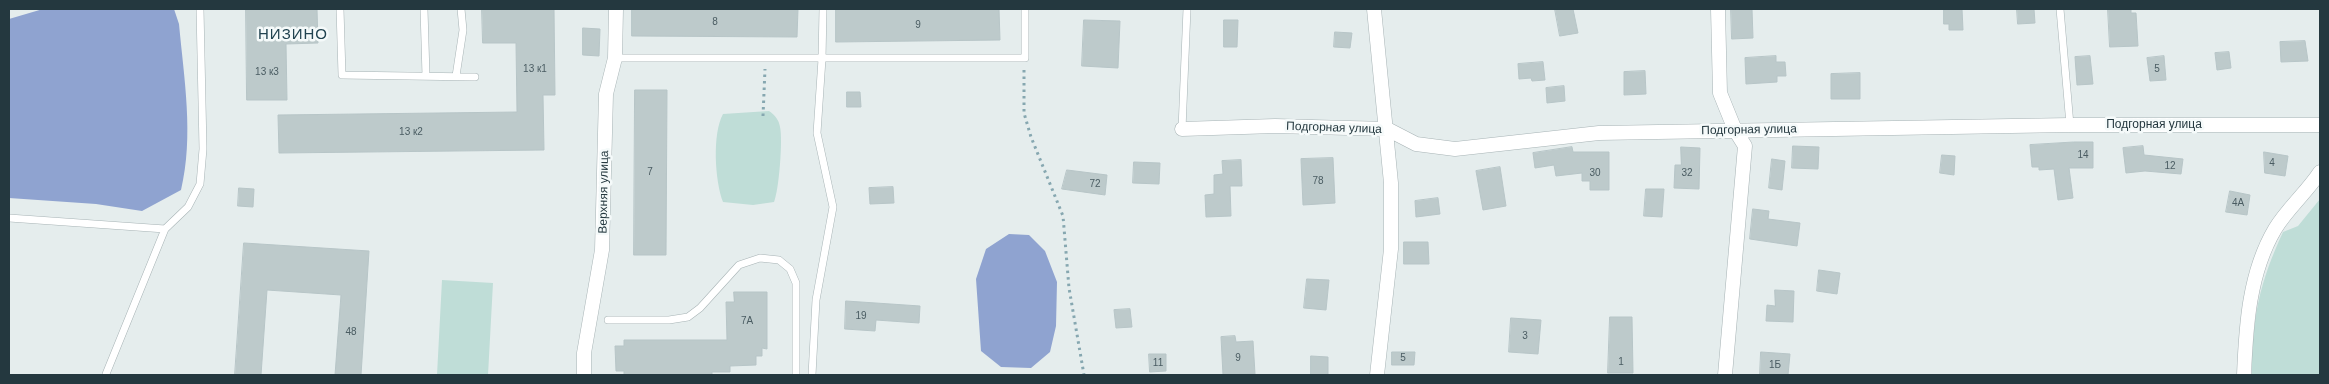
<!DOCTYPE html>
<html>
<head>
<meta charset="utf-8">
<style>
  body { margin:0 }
  #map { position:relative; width:2329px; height:384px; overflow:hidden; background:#e5eded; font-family:Arial,sans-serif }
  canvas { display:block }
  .frame { position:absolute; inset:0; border:10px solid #24383f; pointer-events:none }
</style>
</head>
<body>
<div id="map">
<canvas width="2329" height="384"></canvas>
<div class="frame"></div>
</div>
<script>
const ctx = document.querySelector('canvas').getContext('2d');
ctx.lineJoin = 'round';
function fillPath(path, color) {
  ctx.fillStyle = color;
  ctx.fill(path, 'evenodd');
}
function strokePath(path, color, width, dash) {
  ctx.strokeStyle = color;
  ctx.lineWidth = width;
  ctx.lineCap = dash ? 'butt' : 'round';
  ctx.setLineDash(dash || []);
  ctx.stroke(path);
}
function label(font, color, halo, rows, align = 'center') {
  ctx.font = font + ' Arial,sans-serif';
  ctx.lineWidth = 5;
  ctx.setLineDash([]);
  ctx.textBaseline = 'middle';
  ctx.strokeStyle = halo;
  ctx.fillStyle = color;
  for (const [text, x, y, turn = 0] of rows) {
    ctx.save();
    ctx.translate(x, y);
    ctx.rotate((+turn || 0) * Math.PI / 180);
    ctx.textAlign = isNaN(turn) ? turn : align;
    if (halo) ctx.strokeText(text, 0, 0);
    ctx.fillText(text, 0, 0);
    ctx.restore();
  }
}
fillPath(new Path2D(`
  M769 111C775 115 779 120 780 127 783 139 779 191 774 202L753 205 723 202C715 181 712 134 723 114Z
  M2320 199V375H2252C2252 318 2259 284 2283 232L2298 226Z
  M442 280 493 283 488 375H437Z`), '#bfddd7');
fillPath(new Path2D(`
  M43 9H174L179 24C184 79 194 136 181 190L142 211 96 204 9 198V19Z
  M1009 234 1029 235 1045 251 1057 282 1056 326 1050 352 1031 368 1001 367 981 351 976 279 986 249Z`), '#8fa3d0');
const building = new Path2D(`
  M246 9H317L318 43 286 44 287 100H247Z
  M482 9H554L555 95H543L544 150 279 153 278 115 517 112 516 43H483Z
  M632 9H798L797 37 632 36Z
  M836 9H999L1000 40 836 42Z
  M1555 9H1573L1578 33 1560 36Z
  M1731 9H1752L1753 38 1732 39Z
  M1944 9H1962L1963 30H1949V24H1944Z
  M2017 9H2034L2035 23 2018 24Z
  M2108 9H2131V13H2136L2138 46 2110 47Z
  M1084 20 1120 21 1118 68 1082 66Z
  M1224 20H1238L1237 47H1224Z
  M583 28 600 29 599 56 583 55Z
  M1335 32 1352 33 1350 48 1334 47Z
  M2305 41 2308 61 2281 62 2280 42Z
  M2229 52 2231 68 2217 70 2215 53Z
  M1776 56V62H1785L1786 76H1777V82L1746 84 1745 58Z
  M2090 56 2093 84 2077 85 2075 57Z
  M2164 56 2166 80 2150 81 2147 58Z
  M1543 62 1545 80 1532 81 1531 78 1519 79 1518 64Z
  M1645 71 1646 94 1624 95V72Z
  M1860 73V99H1831V74Z
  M1564 86 1565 101 1547 103 1546 88Z
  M635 90H667L666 255H634Z
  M847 92H860L861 107H847Z
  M2074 142H2093V168H2069L2073 198 2058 200 2054 169 2039 170V167H2032L2030 145Z
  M1793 146 1819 147 1818 169 1792 168Z
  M2143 146 2144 155 2183 159 2181 174 2145 171 2126 173 2123 148Z
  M1572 147 1573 152H1609V190H1590V181H1582V173L1556 176 1554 165 1535 168 1533 153Z
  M1681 147 1700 148 1699 189 1674 188 1675 165H1681Z
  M2264 152 2288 156 2285 176 2265 173Z
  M1942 155 1955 156 1954 175 1940 173Z
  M1333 158 1335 203 1303 205 1301 159Z
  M1772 159 1785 161 1782 190 1769 188Z
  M1241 160 1242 186H1230L1231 216 1206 217 1205 195 1214 194V175L1223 174 1222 161Z
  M1134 162 1160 163 1159 184 1133 183Z
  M1500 167 1506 206 1483 210 1476 171Z
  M1067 170 1107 175 1105 195 1062 189Z
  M893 187 894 203 870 204 869 188Z
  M239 188 254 189 253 207 238 206Z
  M1646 189H1664L1662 217 1644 216Z
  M2230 191 2250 195 2247 215 2226 212Z
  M1438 198 1440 214 1416 217 1415 201Z
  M1753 209 1769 211 1768 219 1800 223 1797 246 1750 239Z
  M1404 242H1428L1429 264H1404Z
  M244 243 369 251 361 375H335L341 295 267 290 261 375H235Z
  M1819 270 1840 273 1837 294 1817 291Z
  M1307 279 1329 280 1326 310 1304 308Z
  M1775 290 1794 291 1793 322 1766 321 1767 305 1775 306Z
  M734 292H767V349L762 348V356H756V365L730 366V372H712V375H624V371H616L615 346H624V340H727L726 302H734Z
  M846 301 920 306 919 323 876 320 875 331 845 329Z
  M1130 309 1132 327 1116 328 1114 310Z
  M1610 317H1632L1633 373H1608Z
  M1511 318 1541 320 1538 354 1509 352Z
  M1235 336 1236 342 1253 341 1255 374 1223 375 1221 337Z
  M1392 352H1415L1414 365H1392Z
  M1761 352 1790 354 1788 375H1760Z
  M1149 354H1166V371L1150 372Z
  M1311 356 1328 357V375H1311Z`);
fillPath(building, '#bdcacb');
strokePath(building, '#b7c5c7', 1);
const service = new Path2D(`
  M340 9 342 75 475 77
  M424 9 426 76
  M2060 9 2070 125
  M615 58H1025V9
  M456 76 463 30 461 9
  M1182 129 1187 9
  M9 218 165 229
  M608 320H669L688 317 700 308 739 265 760 258 779 260 790 269 796 283V375
  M106 374 165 229 188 207 200 184 203 149 200 9
  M812 375 816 300 833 207 817 133 822 59 823 9`);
const minor = new Path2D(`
  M1374 9 1391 183V249L1377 375
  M1718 9 1720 93 1735 130 1745 146 1725 375
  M1182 129 1275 126 1387 129 1416 144 1455 149 1599 133 2070 125H2320
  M584 375V353L602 250 606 94 615 58 616 9
  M2244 375C2246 326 2249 273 2275 229 2287 209 2307 192 2320 172`);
strokePath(service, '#a7b3b5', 8);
strokePath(minor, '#a7b3b5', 15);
strokePath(new Path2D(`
  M1024 70V113L1031 137 1063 216 1069 288 1084 375
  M763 116 765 69`), '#86a7b0', 3, [2.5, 4]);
strokePath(service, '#fff', 7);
strokePath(minor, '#fff', 14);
label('10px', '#4a5c62', null, [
  ["8",715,22],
  ["9",918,25],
  ["13 к1",535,69],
  ["5",2157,69],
  ["13 к3",267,72],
  ["13 к2",411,132],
  ["14",2083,155],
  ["4",2272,163],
  ["12",2170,166],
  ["7",650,172],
  ["30",1595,173],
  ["32",1687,173],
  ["78",1318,181],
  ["72",1095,184],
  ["4А",2238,203],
  ["19",861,316],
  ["7А",747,321],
  ["48",351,332],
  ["3",1525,336],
  ["9",1238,358],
  ["5",1403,358],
  ["1",1621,362],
  ["11",1158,363],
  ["1Б",1775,365]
]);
label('12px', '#24383f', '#f5fafa', [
  ["Подгорная улица",2154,125],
  ["Подгорная улица",1334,128,2],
  ["Подгорная улица",1749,130,-1],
  ["Верхняя улица",604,192,-89]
]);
ctx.letterSpacing = '1px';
label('15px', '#214350', '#f5fafa', [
  ["НИЗИНО",293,35]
]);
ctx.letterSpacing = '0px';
</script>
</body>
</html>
